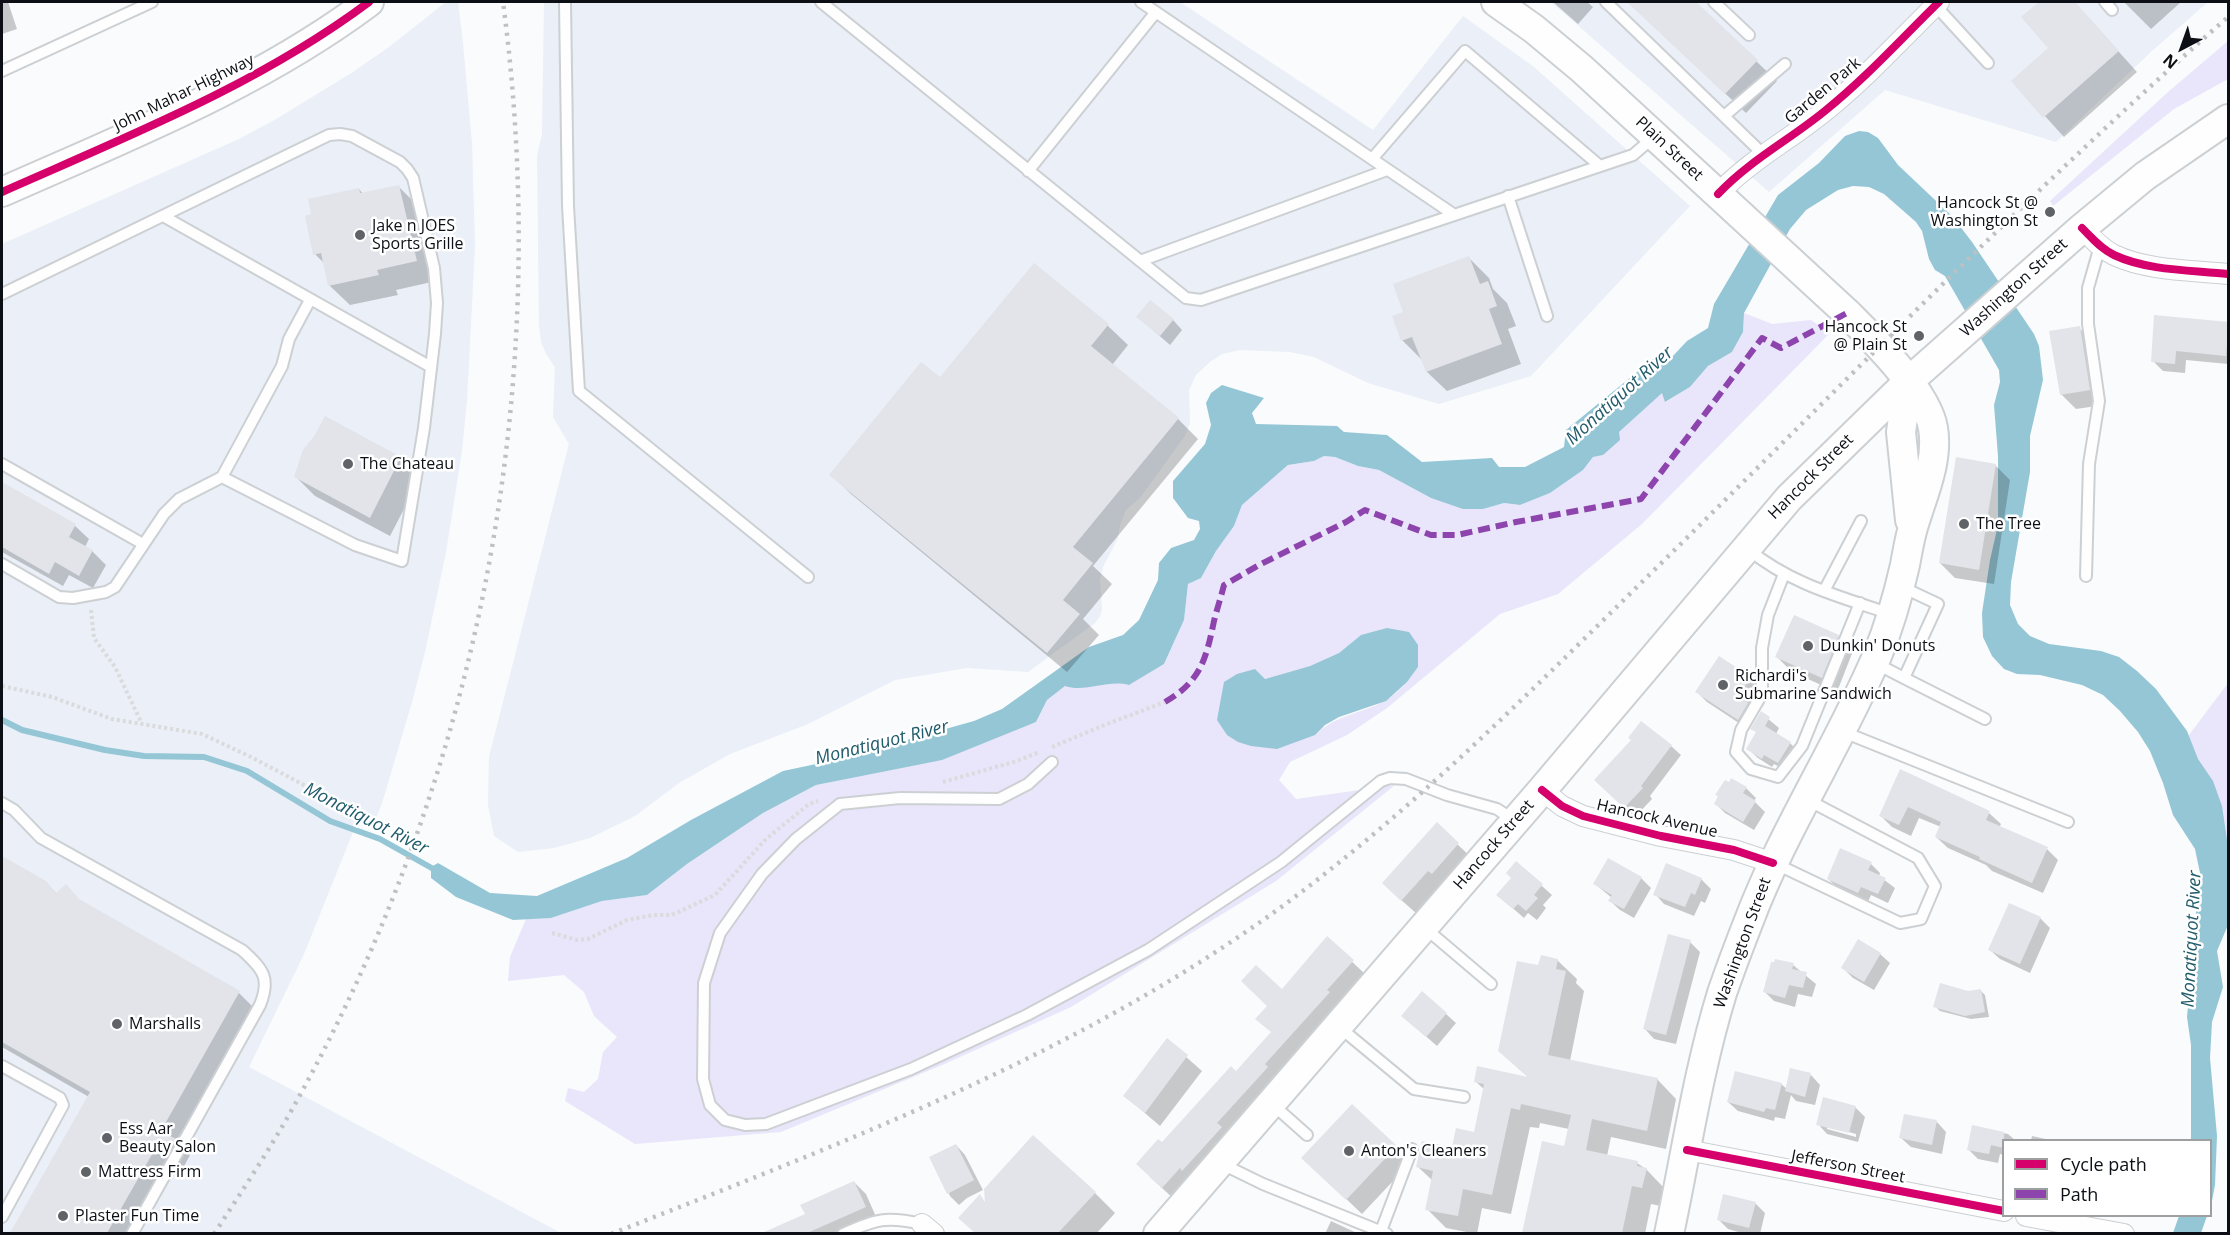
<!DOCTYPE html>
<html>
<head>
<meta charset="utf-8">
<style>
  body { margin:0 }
  #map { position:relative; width:2230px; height:1235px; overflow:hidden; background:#f9fbfd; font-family:"Open Sans",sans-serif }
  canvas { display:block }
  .frame { position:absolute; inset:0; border:3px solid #0c0f15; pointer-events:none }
  .legend { position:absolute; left:2002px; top:1139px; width:210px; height:78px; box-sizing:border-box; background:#fff; border:2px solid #9e9fa1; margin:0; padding:8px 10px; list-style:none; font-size:18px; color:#0c0f15 }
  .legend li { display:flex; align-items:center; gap:12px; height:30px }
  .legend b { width:30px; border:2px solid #9e9fa1 }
  .north { position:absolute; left:2152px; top:18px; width:60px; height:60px; -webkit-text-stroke:4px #fff; paint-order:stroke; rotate:221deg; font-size:16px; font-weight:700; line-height:24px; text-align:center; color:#0c0f15 }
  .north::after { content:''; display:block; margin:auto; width:21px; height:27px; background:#0c0f15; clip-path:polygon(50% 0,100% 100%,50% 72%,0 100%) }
</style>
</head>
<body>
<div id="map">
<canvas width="2230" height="1235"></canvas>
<div class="frame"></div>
<ul class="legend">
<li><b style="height:8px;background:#d6006c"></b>Cycle path</li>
<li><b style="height:8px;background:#8e44ad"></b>Path</li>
</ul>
<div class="north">N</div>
</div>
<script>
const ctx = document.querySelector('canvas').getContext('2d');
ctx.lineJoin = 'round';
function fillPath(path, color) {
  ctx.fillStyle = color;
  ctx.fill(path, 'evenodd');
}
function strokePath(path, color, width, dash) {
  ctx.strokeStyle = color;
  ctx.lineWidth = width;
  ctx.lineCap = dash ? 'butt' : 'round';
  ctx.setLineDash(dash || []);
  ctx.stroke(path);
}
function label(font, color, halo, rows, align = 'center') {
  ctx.font = font + ' "Open Sans",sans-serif';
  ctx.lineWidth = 5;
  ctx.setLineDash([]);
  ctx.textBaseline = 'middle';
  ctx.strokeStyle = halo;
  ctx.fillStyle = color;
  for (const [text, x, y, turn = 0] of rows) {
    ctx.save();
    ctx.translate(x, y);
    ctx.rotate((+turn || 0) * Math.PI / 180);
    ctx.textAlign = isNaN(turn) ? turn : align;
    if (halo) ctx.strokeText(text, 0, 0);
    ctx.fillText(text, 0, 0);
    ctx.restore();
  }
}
fillPath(new Path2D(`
  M446 2H458L463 43 472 144 475 246 467 400 462 451 446 552 425 652 412 702 383 800 373 827 357 822 304 954 249 1067 561 1233H2V244L239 139 278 118 353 72 389 47Z
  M544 2H1180L1373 130 1463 16 1534 67 1690 206 1531 376 1439 404 1368 383 1314 357 1290 352 1240 350 1222 354 1210 362 1196 375 1189 390 1190 423 1185 436 1140 498 1126 510 1120 525 1118 538 1103 567 1100 580 1102 610 1100 616 1095 623 1028 672 967 668 895 680 808 724 730 754 679 783 635 816 590 838 554 848 518 852 494 836 488 805 489 757 569 444 553 417 555 367 546 354 541 342 539 325 537 156 542 134Z
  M1551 2H2208L2153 50 2056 142 1885 90 1769 192Z`), '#eaeff8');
fillPath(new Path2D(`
  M2228 41V79L2174 109 2053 206 2050 201 2168 92Z
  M1744 313 1772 324 1811 320 1830 333 1642 524 1558 594 1500 614 1387 708 1347 735 1290 762 1279 780 1296 799 1395 785 1276 881 1071 1007 942 1065 781 1132 635 1144 565 1101 568 1088 584 1092 598 1079 603 1052 617 1037 594 1016 584 992 564 975 508 981 510 957 526 919 551 918 602 901 647 895 687 864 763 813 816 785 875 772 1036 722 1047 700 1065 686 1118 682 1129 685 1164 664 1184 620 1188 584 1201 578 1216 551 1234 526 1242 505 1288 465 1314 461 1324 456 1335 457 1358 466 1379 470 1431 498 1483 509 1504 503 1520 505 1550 493 1583 470 1593 457 1603 455 1619 432 1662 392 1666 402 1690 387 1708 366 1732 352 1743 332ZM1361 635 1418 667C1409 680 1399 692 1386 700 1361 715 1338 713 1315 735L1265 679 1310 666 1339 653Z
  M2228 683V914L2180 747Z`), '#e9e5fa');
fillPath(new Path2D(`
  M1859 131 1868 132 1878 138 1898 165 1952 216 1972 242 2034 334 2039 346 2043 380 2030 436V472L2011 582 2010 605 2018 624 2030 636 2049 644 2101 651 2119 657 2137 671 2156 689 2187 731 2198 759 2213 781 2222 806 2228 847V925L2217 951 2223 987 2212 1022 2210 1058 2217 1136 2215 1185 2211 1206 2210 1140H2191V1045L2187 1017 2191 974 2190 945 2199 896 2200 873 2195 849 2173 815 2163 783 2150 751 2138 732 2120 711 2103 695 2082 685 2040 675 2017 674 2004 669 1992 656 1983 637 1982 613 1990 560 1998 525V456L1994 405 2000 382 1999 370 1945 276 1935 270 1929 259 1922 231 1916 222 1884 194 1869 187 1853 186 1838 190 1806 210 1790 229 1744 313 1743 332 1732 352 1708 366 1690 387 1665 402 1662 393 1619 432 1620 440 1603 455 1593 457 1583 470 1550 493 1520 505 1504 503 1483 509H1463L1431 498 1379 470 1358 466 1335 457 1324 456 1314 461 1288 465 1242 505 1234 526 1216 551 1201 578 1188 584 1184 620 1164 664 1129 685C1107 679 1086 693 1065 686L1047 700 1036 722 942 760 816 785 763 813 687 864 647 895 602 901 551 918 513 920 456 897 431 878V867L438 863 490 893 537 896 627 858 691 820 783 771 835 760 974 721 1002 709 1089 647 1123 635 1139 620 1158 580 1159 563 1171 548 1194 540 1200 529 1199 521 1188 518 1173 498V481L1205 444 1211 425 1206 403 1211 393 1222 385 1264 398 1252 413 1256 424 1337 426 1344 432 1387 435 1422 462 1492 458 1499 467H1525L1564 447 1566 430 1658 355 1672 357 1687 341 1708 328 1714 304 1778 195 1819 163 1845 136Z
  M1387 628 1409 632 1418 645V667L1407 682 1386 701 1339 717 1325 725 1315 735 1277 749 1251 746 1238 742 1227 735 1217 720 1224 682 1237 674 1255 669 1265 679 1310 666 1339 653 1361 635Z
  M2179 1216H2207L2201 1233H2173Z`), '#94c6d6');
fillPath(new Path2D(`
  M2 2H8L17 29 2 34Z
  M1553 2H1587L1593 7 1578 24Z
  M1628 2H1694L1777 81 1746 113Z
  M2041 2H2074L2137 72 2064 137 2013 81 2050 48 2023 17Z
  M2124 2H2181L2151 29Z
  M398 186 418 206 436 281 396 290 398 295 350 305 330 286 325 264 315 254 359 189 363 194Z
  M1469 258 1489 278 1493 289 1507 303 1516 326 1508 329 1521 364 1447 391 1427 372 1423 361 1402 340 1405 313Z
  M1034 265 1108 326 1128 345 1112 365 1178 419 1198 439 1093 566 1112 584 1083 619 1099 635 1067 672 851 494 831 474 940 379Z
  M1138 317 1173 320 1182 330 1170 345Z
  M2228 324V364L2186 360 2185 373 2163 371 2153 361Z
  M2079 328 2094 343 2104 405 2076 409 2061 394Z
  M326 418 401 458 420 478 390 536 315 496 295 476Z
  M1995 465 2010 480 1994 584 1955 578 1940 563Z
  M2 484 75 526 89 539 85 547 92 551 106 565 93 588 69 575 63 586 2 552Z
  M1838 636 1853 651 1837 692 1792 672 1777 657Z
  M1719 658 1750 679 1760 688 1749 706 1757 714 1748 729 1707 702 1697 692Z
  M1761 713 1779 728 1776 734 1790 743 1800 753 1788 772 1774 764 1772 767 1758 758 1748 749 1757 733Z
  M1671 746 1681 755 1650 796 1652 799 1635 817 1596 780Z
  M1901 771 1989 813 2001 824 1999 828 2047 849 2058 860 2043 893 1992 871 1986 865 1948 848 1936 837 1941 827 1919 818 1911 836 1892 827 1881 816Z
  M1746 788 1756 798 1754 801 1765 812 1754 830 1725 813 1716 804Z
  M1437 825 1473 859 1417 914 1399 898Z
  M2 858 45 882 57 894 82 903 239 993 254 1008 177 1142 190 1155 181 1172 169 1165 130 1234H11L89 1097 2 1047Z
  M1516 863 1552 895 1543 905 1546 908 1537 920 1528 913 1524 918 1508 904Z
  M1871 864 1880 873 1879 876 1895 888 1888 903 1871 895 1868 902 1838 888 1828 879Z
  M1667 865 1701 879 1711 889 1705 903 1701 901 1694 916 1664 904 1655 894Z
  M1641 878 1651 888 1634 918 1620 910 1610 901 1612 898 1595 884Z
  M2040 918 2050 928 2030 973 2000 959 1990 950Z
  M1327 938 1365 974 1339 1003 1342 1006 1175 1200 1150 1177 1162 1145 1236 1073 1272 1033 1282 991Z
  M1690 942 1700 952 1676 1044 1654 1039 1645 1029Z
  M1880 954 1890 963 1874 990 1853 978 1843 968Z
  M1557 960 1577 979 1576 983 1584 991 1570 1061 1657 1079 1676 1099 1666 1149 1611 1137 1607 1156 1637 1163 1646 1169 1665 1189 1661 1206 1651 1204 1645 1234H1524L1543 1143 1565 1148 1569 1129 1540 1123 1539 1128 1530 1127 1511 1214 1482 1208 1477 1234 1446 1228 1427 1209 1433 1181 1418 1167 1453 1149 1475 1134 1485 1090 1475 1081 1529 1078 1499 1051 1539 967Z
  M1793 965 1816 984 1812 997 1798 994 1795 1007 1774 1001 1764 991Z
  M1981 991 1985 995 1989 1017 1971 1019 1940 1011 1935 1006 1968 993Z
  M1446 1014 1456 1023 1437 1046 1413 1025Z
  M1167 1040 1202 1071 1160 1126 1125 1096Z
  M1811 1075 1820 1085 1815 1105 1796 1101 1791 1095 1785 1119 1775 1117 1774 1121 1738 1111 1728 1102 1781 1084 1787 1089Z
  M1352 1106 1411 1162 1362 1214 1318 1172Z
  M1855 1107 1865 1117 1858 1142 1827 1134 1818 1124ZM1827 1126 1856 1134V1137L1827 1129Z
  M1937 1122 1946 1132 1942 1154 1911 1147 1901 1138Z
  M1973 1127 2008 1134 2015 1140H2004V1155L2000 1154 1998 1163 1978 1159 1968 1149Z
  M2032 1136 2050 1140H2031Z
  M956 1145 965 1155 983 1190 967 1198 959 1205 950 1196 931 1158Z
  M854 1182 866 1194 877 1219 862 1226 866 1233 766 1234 807 1215Z
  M1095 1193 1115 1213 1096 1234H976L966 1223 986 1204Z
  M1755 1203 1765 1213 1760 1234H1745L1728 1229 1718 1219Z
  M1331 1221 1359 1234H1325Z`), '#0003');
strokePath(new Path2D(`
  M2 720 22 730 105 750 144 756 204 757 247 771 330 821 380 839 437 871`), '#94c6d6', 6);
fillPath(new Path2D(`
  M1627 2H1696L1758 60 1725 94Z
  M2039 2H2075L2119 51 2043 118 2011 81 2048 48 2021 17Z
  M399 185 417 261 377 270 379 275 328 286 321 253 313 255 305 216 311 214 308 199 359 188 360 193Z
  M1469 256 1480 284 1488 281 1497 306 1489 309 1502 344 1426 372 1412 337 1401 341 1392 316 1403 312 1393 284Z
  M1034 263 1109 324 1091 346 1179 418 1073 547 1093 563 1063 600 1080 614 1047 653 829 475 921 362 940 377Z
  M1150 300 1174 319 1160 336 1136 317Z
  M2154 315 2229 322 2226 356 2176 351 2175 364 2151 362Z
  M2080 326 2090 390 2060 395 2049 331Z
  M325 416 401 457 370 518 294 477 303 450 315 435Z
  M1956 457 1996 464 1979 570 1939 563Z
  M2 482 76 524 69 537 93 550 79 576 55 562 49 574 2 547Z
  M1794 615 1839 635 1822 678 1775 657Z
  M1719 656 1751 677 1738 697 1748 703 1738 720 1695 692Z
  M1761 711 1770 717 1765 726 1791 742 1778 763 1764 755 1762 759 1746 749 1756 732 1750 729Z
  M1641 721 1672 745 1641 786 1643 788 1624 808 1594 780 1631 740 1628 738Z
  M1900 769 1990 811 1986 820 2048 847 2032 883 1979 859 1980 857 1935 837 1941 822 1908 807 1899 825 1879 816Z
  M1731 778 1747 787 1743 793 1756 801 1743 822 1714 804 1718 796 1715 795 1725 780 1729 782Z
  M1437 822 1459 843 1432 874 1428 871 1401 901 1382 883Z
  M1840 848 1872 862 1868 870 1886 878 1878 894 1861 887 1858 893 1827 879Z
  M2 856 46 881 56 893 66 884 79 899 240 991 161 1131 176 1139 166 1158 154 1151 107 1233H10L90 1092 2 1042Z
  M1608 858 1642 877 1624 909 1608 901 1612 895 1593 884Z
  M1516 861 1543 884 1534 895 1538 898 1526 911 1518 904 1513 909 1496 895 1511 878 1506 873Z
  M1666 863 1702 878 1695 895 1691 893 1685 907 1653 895Z
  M2009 903 2041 917 2020 964 1988 950Z
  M1668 934 1691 940 1666 1035 1643 1029Z
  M1327 936 1354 960 1327 990 1330 992 1265 1064 1268 1067 1217 1123 1222 1127 1182 1171 1180 1168 1162 1188 1136 1164 1158 1139 1162 1142 1231 1066 1236 1071 1271 1032 1255 1019 1267 1006 1241 981 1256 965 1282 989Z
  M1858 939 1881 953 1864 982 1841 968Z
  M1541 955 1558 959 1556 969 1566 971 1548 1055 1658 1078 1647 1131 1592 1119 1586 1150 1638 1161 1637 1166 1647 1168 1642 1188 1632 1186 1622 1233H1522L1542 1141 1564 1146 1571 1115 1521 1104 1520 1110 1511 1108 1492 1195 1463 1189 1458 1216 1425 1210 1433 1171 1416 1167 1422 1141 1452 1147 1456 1128 1474 1132 1484 1084 1474 1082 1477 1066 1528 1077 1498 1051 1517 961 1538 965Z
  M1775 959 1794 963 1792 969 1807 972 1803 988 1789 985 1785 998 1763 992 1771 962H1774Z
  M1940 983 1968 991 1981 989 1985 1012 1965 1016 1933 1007Z
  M1422 991 1447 1013 1426 1037 1401 1016Z
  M1167 1038 1188 1055 1145 1113 1123 1096Z
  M1790 1068 1811 1073 1805 1097 1785 1091Z
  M1735 1071 1782 1083 1775 1110 1766 1108 1764 1112 1727 1102Z
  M1823 1097 1856 1106 1849 1133 1816 1125Z
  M1352 1104 1397 1146 1346 1200 1301 1158Z
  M1904 1114 1937 1120 1932 1145 1899 1138Z
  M1972 1125 2004 1132V1148L1991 1145 1989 1154 1967 1150Z
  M1033 1135 1096 1192 1058 1233H975L958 1218 980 1194 985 1202 984 1189Z
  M956 1144 974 1180 947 1194 929 1157Z
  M854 1181 866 1207 807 1233H762L805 1214 800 1205Z
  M1723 1194 1756 1202 1749 1228 1717 1220Z`), '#e2e4e9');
const lane = new Path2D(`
  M565 2 568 206 579 391 808 577
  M821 2 1186 298 1201 300 1633 155 1655 136
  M1141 2 1453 214
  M1606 2 1764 155
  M1714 2 1749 35
  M2105 2 2112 10
  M1935 5 1988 63
  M2 71 152 2
  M1724 116 1785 64
  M1372 159 1465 51 1600 166
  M1028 171 1156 12
  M1508 196 1547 316
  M163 216 431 367
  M1140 261 1387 170
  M2 294 329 135 340 134 352 136 400 162 407 169 413 178 434 268 437 303 435 334 424 428 402 561 355 545 222 477
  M2 464 143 544
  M1748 549C1790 584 1841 597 1891 614
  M2 564 59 597 73 598 106 592 115 587 164 514 179 499 222 477 282 366 289 339 310 300
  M1784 574 1768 615 1762 648V694L1741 730 1736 752 1751 769 1778 777 1802 746 1860 603
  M2086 576 2089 464 2099 401 2088 324V288L2100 246
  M1902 587 1938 604 1904 678 1985 719
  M1824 591 1861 521
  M1875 663 1904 678
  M1841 731 2068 822
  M1052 762 1028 784 999 799 900 798 840 804 796 839 762 874 720 933 704 983 703 1079 710 1105 725 1120 745 1125 766 1124 911 1069 1027 1015 1148 950 1281 862 1381 781 1390 778 1406 779 1447 795 1497 809 1515 821
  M2 803 14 810 41 838 242 950C263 969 271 978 260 1005L132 1234
  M1776 864 1900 923 1921 919 1935 886 1918 858 1806 799
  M1425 928 1491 984
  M1338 1026 1414 1089 1464 1097
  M2 1066 60 1098 63 1105 2 1217
  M1271 1103 1307 1135
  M1220 1163 1263 1184 1387 1234
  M1381 1231 1412 1149
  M843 1234C876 1219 886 1216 922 1224`);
const street = new Path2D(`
  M1718 194C1750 160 1791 139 1826 110 1867 77 1902 38 1939 2
  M2082 228C2092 238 2101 249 2114 255 2148 271 2192 270 2228 274
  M1542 790 1562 806 1583 816 1661 836 1734 850 1773 863
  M1687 1150 2004 1211
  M2026 1216 2124 1234
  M922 1224 934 1234`);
const secondary = new Path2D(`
  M1496 2 1534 29 1582 69 1847 313C1873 339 1927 392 1933 428 1939 463 1921 498 1912 531 1909 542 1907 554 1905 565 1898 596 1889 627 1877 656 1838 747 1783 830 1748 923 1739 946 1730 970 1722 993 1698 1071 1686 1154 1669 1234
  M2 192C128 136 258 85 369 2
  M1908 382 1901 432 1910 520
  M1158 1234 1542 790 1789 498 1908 382 2082 228 2145 176 2228 119`);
strokePath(lane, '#ccd0d3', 14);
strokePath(street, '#ccd0d3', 22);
strokePath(secondary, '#ccd0d3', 32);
strokePath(new Path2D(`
  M91 610 94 638 115 667 142 724
  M2 686 52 697 112 719 202 734 253 758 387 829
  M1052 747 1102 726 1165 702
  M943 782 1017 761 1039 752
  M552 933 577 940 588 939 627 920 654 915H672L715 895 766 839 809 804 818 801`), '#dadbdc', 4, [3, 3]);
strokePath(lane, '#fefeff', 10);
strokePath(street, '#fefeff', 20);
strokePath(secondary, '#fefeff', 28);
strokePath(new Path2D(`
  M214 1234C244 1188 274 1143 300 1095 483 762 553 378 503 2
  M611 1234C847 1141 1077 1056 1284 905 1414 809 1528 694 1643 581 1836 392 2024 196 2228 17`), '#bfc0c1', 4.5, [3, 6]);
strokePath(new Path2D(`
  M1165 702C1201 681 1206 659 1214 621 1217 609 1221 597 1224 585L1261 564 1346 522 1365 510 1431 535H1457L1516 522 1641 499 1762 338 1781 348 1847 313`), '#8e44ad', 6, [12, 6]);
strokePath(new Path2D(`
  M2 192C128 136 258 85 369 2
  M1718 194C1750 160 1791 139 1826 110 1867 77 1902 38 1939 2
  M2082 228C2092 238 2101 249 2114 255 2148 271 2192 270 2228 274
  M1542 790 1562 806 1583 816 1661 836 1734 850 1773 863
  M1687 1150 2004 1211`), '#d6006c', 8);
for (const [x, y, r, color] of [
  [2050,212,6,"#5f6266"],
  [360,235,6,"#5f6266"],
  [1919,336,6,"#5f6266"],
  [348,464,6,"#5f6266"],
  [1964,524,6,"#5f6266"],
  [1808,646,6,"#5f6266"],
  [1723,685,6,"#5f6266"],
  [117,1024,6,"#5f6266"],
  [107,1138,6,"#5f6266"],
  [1349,1151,6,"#5f6266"],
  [86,1172,6,"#5f6266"],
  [63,1216,6,"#5f6266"]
]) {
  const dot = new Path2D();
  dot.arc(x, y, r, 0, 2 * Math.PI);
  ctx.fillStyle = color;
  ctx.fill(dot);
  strokePath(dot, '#fff', 2);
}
label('16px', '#0c0f15', '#fff', [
  ["Garden Park",1823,91,-40],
  ["John Mahar Highway",184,93,-26],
  ["Plain Street",1669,149,43],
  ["Washington Street",2014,288,-42],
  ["Hancock Street",1811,477,-45],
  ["Hancock Avenue",1657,819,13],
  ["Hancock Street",1494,845,-49],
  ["Washington Street",1743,943,-70],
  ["Jefferson Street",1848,1167,11]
]);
label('16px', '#0c0f15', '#fff', [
  ["Hancock St @",2038,203,"right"],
  ["Washington St",2038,221,"right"],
  ["Jake n JOES",372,226],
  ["Sports Grille",372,244],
  ["Hancock St",1907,327,"right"],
  ["@ Plain St",1907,345,"right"],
  ["The Chateau",360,464],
  ["The Tree",1976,524],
  ["Dunkin' Donuts",1820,646],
  ["Richardi's",1735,676],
  ["Submarine Sandwich",1735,694],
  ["Marshalls",129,1024],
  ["Ess Aar",119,1129],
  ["Beauty Salon",119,1147],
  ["Anton's Cleaners",1361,1151],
  ["Mattress Firm",98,1172],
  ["Plaster Fun Time",75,1216]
], 'left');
label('italic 18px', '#215c6c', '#fff', [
  ["Monatiquot River",1620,396,-42],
  ["Monatiquot River",882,743,-14],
  ["Monatiquot River",366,819,27],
  ["Monatiquot River",2192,939,-87]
]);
</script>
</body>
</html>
